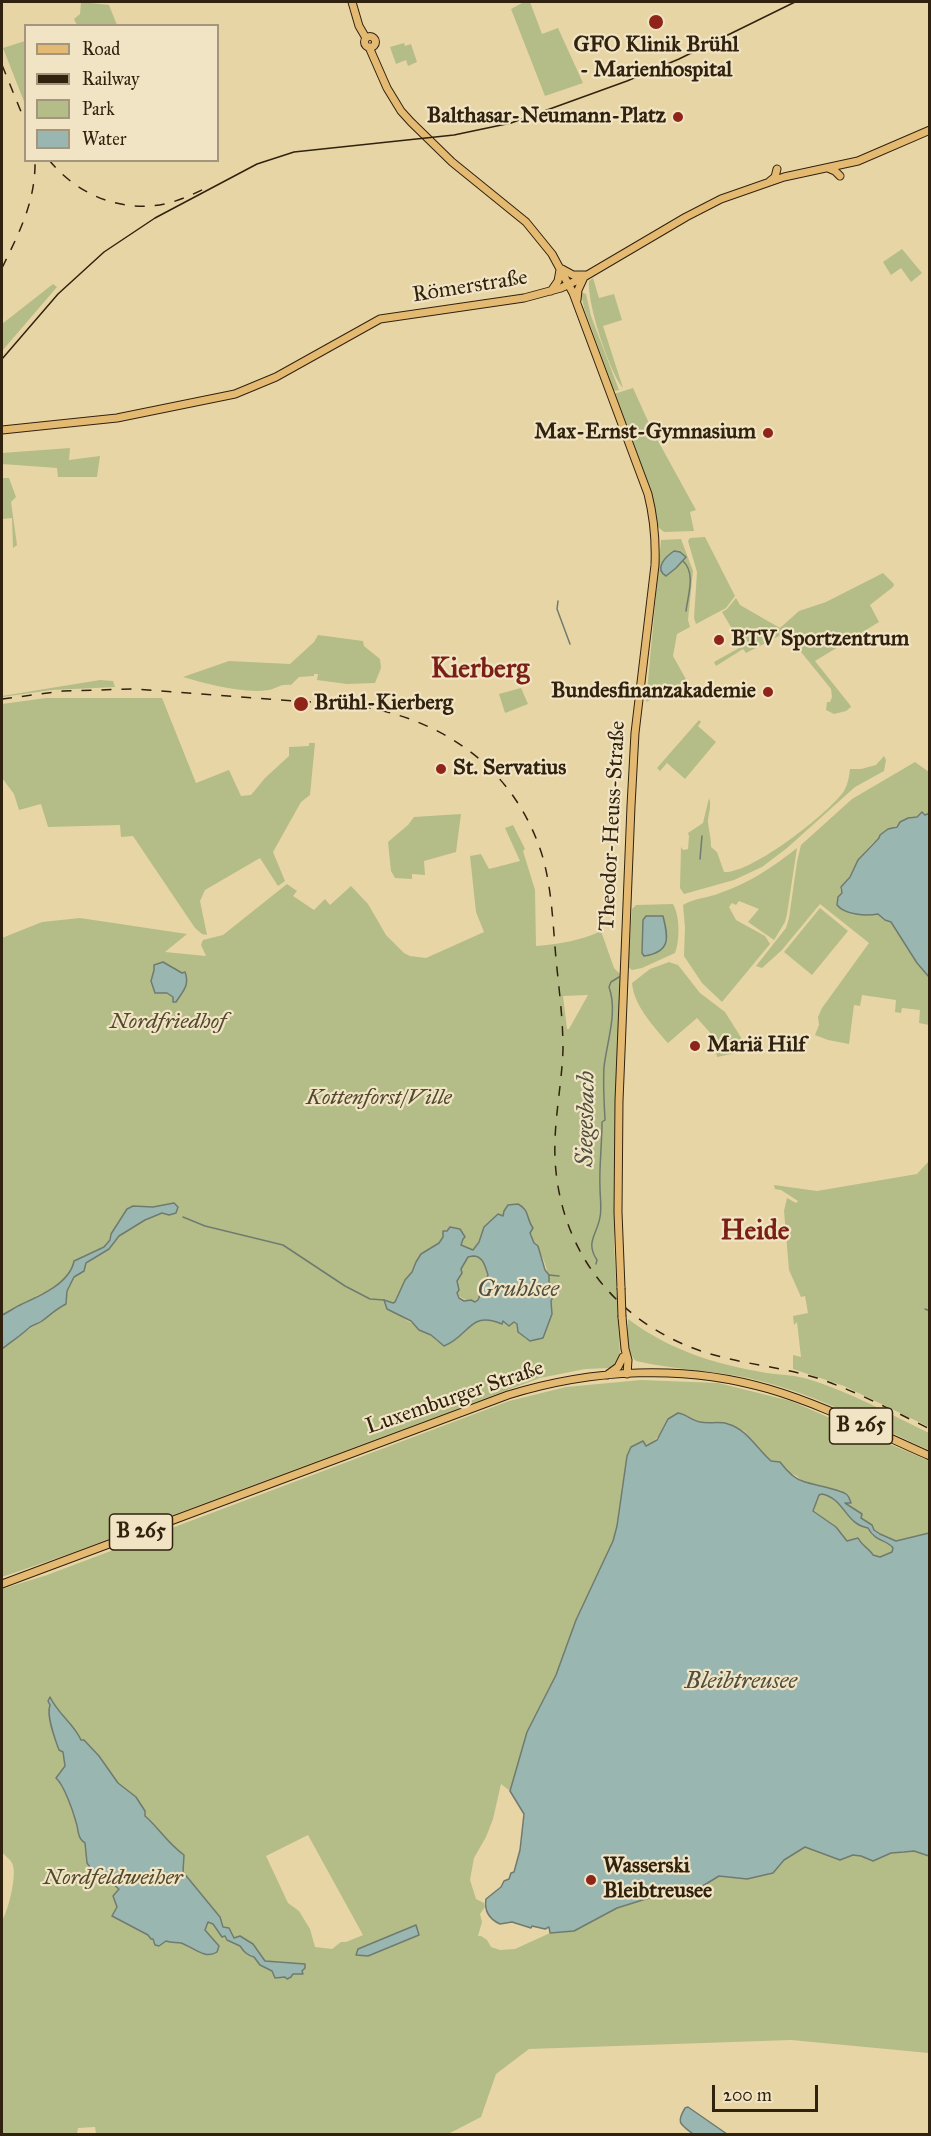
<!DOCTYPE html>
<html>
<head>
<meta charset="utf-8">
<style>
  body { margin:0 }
  #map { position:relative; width:931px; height:2136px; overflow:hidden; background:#e8d5a5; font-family:"IM FELL Great Primer",serif }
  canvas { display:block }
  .frame { position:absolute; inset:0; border:3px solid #31220f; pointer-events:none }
  .legend { position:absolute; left:24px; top:24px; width:195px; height:138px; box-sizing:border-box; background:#f0e4c4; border:2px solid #a4967c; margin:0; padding:8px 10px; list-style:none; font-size:18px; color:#31220f }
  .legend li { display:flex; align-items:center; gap:12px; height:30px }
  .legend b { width:30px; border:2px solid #a4967c }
  .scale { position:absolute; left:712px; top:2085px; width:106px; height:27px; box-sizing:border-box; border:3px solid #31220f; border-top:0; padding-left:8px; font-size:18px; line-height:21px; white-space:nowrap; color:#31220f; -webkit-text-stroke:4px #f0e4c4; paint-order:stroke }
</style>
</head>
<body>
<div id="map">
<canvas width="931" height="2136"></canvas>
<div class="frame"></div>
<ul class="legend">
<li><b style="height:8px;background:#e4ba72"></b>Road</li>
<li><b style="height:8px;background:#31220f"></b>Railway</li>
<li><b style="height:16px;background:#b4bd87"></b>Park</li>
<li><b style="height:16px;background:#9ab6b0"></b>Water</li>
</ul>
<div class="scale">200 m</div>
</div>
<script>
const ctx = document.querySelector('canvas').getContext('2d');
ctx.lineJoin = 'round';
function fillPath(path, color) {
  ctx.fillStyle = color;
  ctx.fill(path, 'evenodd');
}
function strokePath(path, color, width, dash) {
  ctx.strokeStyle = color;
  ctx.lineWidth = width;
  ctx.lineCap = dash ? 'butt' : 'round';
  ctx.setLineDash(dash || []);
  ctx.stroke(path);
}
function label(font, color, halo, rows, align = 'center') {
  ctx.font = font + ' "IM FELL Great Primer",serif';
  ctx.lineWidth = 4.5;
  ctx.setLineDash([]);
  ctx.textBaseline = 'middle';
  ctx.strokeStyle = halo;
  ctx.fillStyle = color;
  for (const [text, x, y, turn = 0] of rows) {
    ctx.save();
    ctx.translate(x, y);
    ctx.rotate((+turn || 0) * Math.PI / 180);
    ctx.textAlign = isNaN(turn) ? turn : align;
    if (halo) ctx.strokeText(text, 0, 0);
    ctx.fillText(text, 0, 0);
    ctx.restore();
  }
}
fillPath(new Path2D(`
  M81 2 109 5 117 25H77L74 19 80 14Z
  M524 2H530L542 34 558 28 583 83 545 96 511 9Z
  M25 41H26L25 104 3 48Z
  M404 43 405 46 411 44 417 62 408 66 406 60 396 64 390 47Z
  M902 249 922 273 911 282 901 268 891 275 883 262Z
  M593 278 599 298 614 294 622 320 603 326 623 388C609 371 587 303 589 281Z
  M53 284 57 287 2 351V324Z
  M581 292 586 294 591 316 619 390 614 391 584 308Z
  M633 388 652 430 696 510 690 512 694 531 664 532 658 527 650 490 614 394Z
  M70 448 69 460 100 456 97 477H58L57 468 2 464V453Z
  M2 478H9L16 497 11 502 17 545 13 548 12 518 2 519Z
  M705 537 735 596 726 608 696 624 694 618 697 572 688 541 690 538Z
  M681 539 693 571 688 620 690 627 677 634 673 656 687 681 646 702 661 540Z
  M883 573 894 584 893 587 870 605 879 622 815 661 850 705 851 707 846 711 834 714 826 710 827 702H830L832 697 831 689 793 642 783 634 746 653 743 649 716 666 714 662 739 648 735 641 738 639 722 612 727 609 736 598 740 605 780 628 799 611 826 602Z
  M318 635 363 641 364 646 380 659 381 668 375 683 347 684 317 680 318 674H314V676L299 677 291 685C278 684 279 688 269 690 244 694 207 684 183 677L229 661 290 664 314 642Z
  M100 680 113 681 115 687 52 690 2 697V696Z
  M521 688 528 704 505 713 499 694Z
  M46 698H162L196 783 229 770 241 796 251 795 265 778 289 756V747L309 746V743H315L310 795 301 802 273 852 285 881 278 886 260 858 205 890 200 901 207 935 202 934 195 928 133 836 121 837 120 825 48 827 41 804 19 810 14 794 2 778V704Z
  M699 720 701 722 698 726 716 742 685 779 667 763 660 771 657 768Z
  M884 756 886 760 884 771 855 787 787 848 762 867 734 880 684 894 680 888 681 847 683 850 688 849 689 836 688 833 703 823 709 798C712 806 708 814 708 822 709 832 711 836 711 847L717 852 724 872C751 874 828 814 844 791 848 784 849 777 850 769H861L876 765Z
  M915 762 929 772V813L927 815 924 813 913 819 908 818C898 826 886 829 879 838 861 850 854 874 840 889L842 893 838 897 852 913C857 913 876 912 880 914 900 924 912 959 929 977V1025L919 1023 920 1010 902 1008 901 1013 895 1012 896 1000 862 995 860 1006 854 1005 849 1044 828 1040 815 1035 819 1025 818 1017 822 1008 869 943 820 904 782 950 762 968 756 966 786 928 789 918 797 862 801 845 852 799Z
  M461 814 456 852 424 861 425 875 412 874V879L395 878 391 871 388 842 408 825 414 817Z
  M513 825 525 849 523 851 535 890 536 946C559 944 580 941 601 931L614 968 623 977 614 1244 620 1355 616 1364 610 1368 585 1369 540 1378 66 1555 2 1577V1349C14 1339 27 1330 41 1322 49 1316 55 1310 64 1305L67 1291 74 1277 84 1268 86 1264 109 1249 119 1236 145 1220 162 1213 169 1215 173 1213 174 1203 153 1207 137 1206 124 1214 111 1234 110 1240 104 1247 83 1256 58 1286 36 1296 32 1301 20 1305 2 1315V938L42 922 80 918 187 934 165 952 206 956 201 945 203 940 223 935 287 884 297 891 293 896 314 910 325 899 330 905 351 886 368 904 386 935 404 953 410 956 426 958 484 932 476 912 470 856 481 854 489 869 520 861 505 828ZM588 995 569 1029H567L563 996ZM513 1204C535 1221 525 1223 533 1243 535 1246 538 1247 539 1250 551 1273 556 1306 544 1331L526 1339 518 1330 517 1324 514 1322 509 1326 503 1321 502 1324 492 1320 482 1319 470 1325 458 1337 438 1342C424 1326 392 1317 384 1300L393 1303 395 1302 421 1254 439 1243 450 1229 463 1239 461 1245 473 1250 489 1224 504 1215Z
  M797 848 787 914 785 922 774 940 748 922 759 909 739 901 736 905 732 903 729 907 736 920 765 936 770 944 722 1002 702 983 684 956 685 927 683 905C694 898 708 898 720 893 749 883 773 867 797 848Z
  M673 904C680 916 680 940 675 953L642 968 632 970 628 967 632 909 636 905ZM663 916 666 928 663 947 650 955 653 918Z
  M820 908 848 931 812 975 784 952Z
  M669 962 678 965 700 993 725 1012 747 1047 745 1051 717 1057 713 1036 697 1018 668 1043 665 1040C651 1023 634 1005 632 983L650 969Z
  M929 1161V1427L844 1386 793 1369V1355L801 1357 797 1322 794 1325 793 1316 808 1313 805 1296 801 1297 789 1270 784 1211 787 1198 796 1203 798 1201 781 1190 775 1189 774 1185 817 1191 917 1174Z
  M473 1256H478L485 1266 488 1275 478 1300 475 1302C455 1299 451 1290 462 1273L461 1269 468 1257Z
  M628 1319C671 1351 715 1364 767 1373 781 1375 795 1375 808 1379 850 1392 890 1414 929 1433V1450C875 1426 821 1397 764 1382 722 1370 678 1371 636 1361 626 1352 628 1332 628 1319Z
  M641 1380 718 1383 791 1401 929 1461V1533L896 1541 880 1534 874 1530 872 1525 860 1518 833 1490 822 1486 802 1482 797 1476 787 1472 780 1462H771L744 1431 728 1424H712L696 1421 682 1413 668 1419C657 1439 657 1445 631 1447L627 1456 617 1526 613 1541 576 1620 556 1675 527 1732 510 1791 501 1784 493 1819 486 1837 474 1858 470 1880 476 1899 484 1903 485 1907 480 1914 482 1922 478 1936H481L487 1940 491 1947 500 1950 515 1949 550 1933 574 1931 617 1908 665 1893 701 1887 719 1876 731 1877 779 1867 784 1860 805 1847 840 1860 852 1855 861 1856 873 1861 891 1853 914 1851 929 1856V2053L791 2040 529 2049 496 2074 481 2117 448 2134H96L95 2127 78 2128 77 2134H2V1921C8 1911 18 1873 12 1863 10 1859 4 1855 2 1852V1589L47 1575 509 1401 566 1387ZM308 1835 363 1935 346 1942H341L332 1949 315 1947 310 1929 299 1911 288 1903 266 1856Z
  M822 1494C839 1498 848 1515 860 1526L868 1527C873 1537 880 1541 890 1544L893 1548 892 1552 880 1557 873 1555C867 1544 859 1543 847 1542L836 1527 813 1510 819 1495Z`), '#b4bd87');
const water = new Path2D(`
  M674 551 680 552 686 557 676 568 666 576C654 569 665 557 674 551Z
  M922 812 925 815 930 813 929 977 917 963 891 922 885 920 878 914C866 916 845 915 837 905L838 897 842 893 841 887 850 877 858 860 879 838 880 835 888 829 897 827 900 822 908 818 917 817Z
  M646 916H663C668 936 672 952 644 956L642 953 643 920Z
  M163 962 182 973 185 972C190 985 183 991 176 1002H173V997L167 993H155L151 981 154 970V965Z
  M174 1203 178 1207 176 1213 169 1215 162 1213 145 1220 119 1236 109 1249 86 1263 84 1271 74 1277 67 1291 66 1304C56 1309 50 1315 42 1321 38 1324 32 1325 29 1328 20 1336 11 1342 2 1349V1315C9 1312 15 1307 22 1304 40 1296 70 1283 74 1261L104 1247 110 1240 111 1234 127 1209 133 1206 153 1207Z
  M518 1204C530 1210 526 1219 533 1228L530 1233 534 1243 538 1246 545 1270 549 1275V1282L552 1287 553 1297 551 1301 552 1314 543 1338 530 1341 518 1332 517 1324 514 1322 509 1326 503 1321 502 1324C469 1310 470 1336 444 1346L431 1335 419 1330 411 1321 387 1309 384 1300 393 1303 395 1302 405 1280 412 1272 416 1262 421 1254 439 1243 443 1237V1231H447L450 1227 460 1229 465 1237 463 1239 461 1245 473 1250 479 1242 484 1227 498 1214 503 1216 504 1211 508 1205ZM473 1256C483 1256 485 1266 488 1275L478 1300 475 1302 471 1300 464 1301 459 1298 457 1293 459 1290 457 1281 462 1273 461 1269 468 1257Z
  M678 1413C686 1414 691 1420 700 1422 709 1424 720 1421 728 1424 748 1430 756 1448 771 1461L780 1462C786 1470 796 1480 805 1482 814 1485 839 1489 846 1494 849 1496 850 1500 851 1503H845L862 1514 861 1518 872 1525 874 1530 880 1534 896 1541 929 1533V1856L914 1851 904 1852 891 1853 873 1861 861 1856 853 1855 840 1860 805 1847 784 1860 773 1873 747 1879 719 1876 701 1887 665 1893 617 1908 574 1931 550 1933 549 1927 545 1929 532 1926 531 1928 512 1922 500 1924C489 1919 484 1911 486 1899L501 1887 504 1881 509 1879 511 1873 514 1872 520 1850 524 1814 510 1791 527 1732 556 1675 576 1620 613 1541 617 1526 627 1456 631 1447 643 1441 646 1446 657 1440 668 1419ZM822 1494C845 1499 845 1524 868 1528 876 1543 887 1539 893 1548L892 1552 880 1557 873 1555C869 1548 862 1546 858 1538L847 1541 836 1527 813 1511 819 1495Z
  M50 1697C58 1714 74 1724 81 1740H84L99 1756 118 1783 136 1797 145 1811V1816C160 1829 167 1843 184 1855L183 1872 220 1917 223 1927 229 1928 234 1938 240 1936 253 1944 265 1961 305 1964V1968L302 1971 303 1974H293L291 1977 287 1979 285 1977 275 1978 272 1971 260 1965 254 1957C247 1955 244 1952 240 1946L227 1940 225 1936 222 1937 213 1924 208 1922 205 1930 219 1946 217 1952C205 1960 193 1947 181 1943 176 1942 171 1943 166 1941L159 1946 155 1945 153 1939H151L148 1935 112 1916 117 1907 113 1896 119 1889 110 1882 99 1880 87 1863 85 1843C77 1838 79 1831 76 1822 73 1811 64 1785 56 1778L65 1766 63 1752 59 1750C55 1739 46 1716 50 1705L48 1701Z
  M416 1925 419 1935 368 1956 356 1955 358 1949Z
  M688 2107 727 2134H693C680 2124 676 2123 685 2108Z`);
fillPath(water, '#9ab6b0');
strokePath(water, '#707b70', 1.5);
strokePath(new Path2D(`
  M683 561C696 573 688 595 686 611
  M558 601 557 609 570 644
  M700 859 702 836
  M183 1217 205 1226 283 1245 345 1286 370 1299 384 1300
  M596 1264 597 1260C585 1242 597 1235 600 1217 602 1208 600 1198 600 1188 599 1166 602 1145 602 1122L605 1120C604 1102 603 1084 604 1067 607 1041 618 1012 609 987L611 982 619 977
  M549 1275 559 1276
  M925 1309 930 1311`), '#707b70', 1.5);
const major = new Path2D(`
  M352 2 359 26 366 38
  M364.5 42a5.5 5.5 0 1 1 11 0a5.5 5.5 0 1 1-11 0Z
  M369 47 387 88 401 111 411 122 452 162 526 222 552 254 573 293 648 494C654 518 656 540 655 565L635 733 631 806 619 1101 618 1212 621 1288
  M828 168 835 171 840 176
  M770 181 775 177 777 169
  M562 269 573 275H585
  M551 291 558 281 560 270
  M577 300 578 290 584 277
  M2 430 117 418 235 394 276 377 380 319 524 298 561 288 584 277 686 217 721 199 784 177 858 161 930 130
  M622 1317 625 1349 628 1360 627 1374
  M607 1375 618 1367 623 1357
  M2 1584 508 1395C592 1369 684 1364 769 1389 824 1405 877 1433 930 1456`);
strokePath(major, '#31220f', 9);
strokePath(major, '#e4ba72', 7);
strokePath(new Path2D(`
  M2 359 58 294 104 252 155 218 257 164 294 152 454 135 511 123 627 81 679 59 795 2`), '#31220f', 1.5);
strokePath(new Path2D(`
  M2 65 26 124
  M49 160C78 196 124 214 169 203 183 199 196 193 208 187
  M2 268C19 233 36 201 35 160
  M2 699 63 691 133 689 350 705C441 716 516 768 543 858 552 891 553 925 556 959 559 989 563 1019 563 1049 562 1080 556 1110 555 1140 553 1190 568 1241 599 1280 629 1318 671 1344 718 1356 751 1365 785 1368 817 1378 856 1391 893 1411 930 1429`), '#31220f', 1.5, [10, 10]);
const majorBridge = new Path2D(`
  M621 1288 622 1317`);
strokePath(majorBridge, '#31220f', 9, []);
strokePath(majorBridge, '#e4ba72', 7);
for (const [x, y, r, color] of [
  [656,22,8,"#8f2418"],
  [678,117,6,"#8f2418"],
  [768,433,6,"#8f2418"],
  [719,640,6,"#8f2418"],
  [768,692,6,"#8f2418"],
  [301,704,8,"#8f2418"],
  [441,769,6,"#8f2418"],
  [695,1046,6,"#8f2418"],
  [591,1880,6,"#8f2418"]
]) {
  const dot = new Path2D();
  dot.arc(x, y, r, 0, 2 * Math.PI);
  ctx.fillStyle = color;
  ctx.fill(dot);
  strokePath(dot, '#f0e4c4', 2);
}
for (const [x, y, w] of [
  [861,1426,63],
  [141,1532,63]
]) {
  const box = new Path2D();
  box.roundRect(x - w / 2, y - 18, w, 36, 4.5);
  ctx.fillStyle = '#f0e4c4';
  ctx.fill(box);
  strokePath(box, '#31220f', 1.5);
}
label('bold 21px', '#31220f', null, [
  ["B 265",861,1426],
  ["B 265",141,1532]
]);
label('bold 22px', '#31220f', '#f0e4c4', [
  ["GFO Klinik Brühl",656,46,"center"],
  ["- Marienhospital",656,71,"center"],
  ["Balthasar-Neumann-Platz",666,117,"right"],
  ["Max-Ernst-Gymnasium",756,433,"right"],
  ["BTV Sportzentrum",731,640],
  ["Bundesfinanzakademie",756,692,"right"],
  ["Brühl-Kierberg",314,704],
  ["St. Servatius",453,769],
  ["Mariä Hilf",707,1046],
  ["Wasserski",603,1867],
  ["Bleibtreusee",603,1892]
], 'left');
label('22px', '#31220f', '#f0e4c4', [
  ["Römerstraße",470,287,-9],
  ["Theodor-Heuss-Straße",613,826,-87],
  ["Luxemburger Straße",455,1398,-19]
]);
label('italic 22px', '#52492d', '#f0e4c4', [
  ["Nordfriedhof",168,1023],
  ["Kottenforst/Ville",379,1099],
  ["Nordfeldweiher",113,1879]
]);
label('italic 24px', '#504e3f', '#f0e4c4', [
  ["Siegesbach",587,1119,-89],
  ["Gruhlsee",518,1290],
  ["Bleibtreusee",741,1682]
]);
label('bold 28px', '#7a1f14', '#f0e4c4', [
  ["Kierberg",480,670],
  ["Heide",755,1232]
]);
</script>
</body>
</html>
